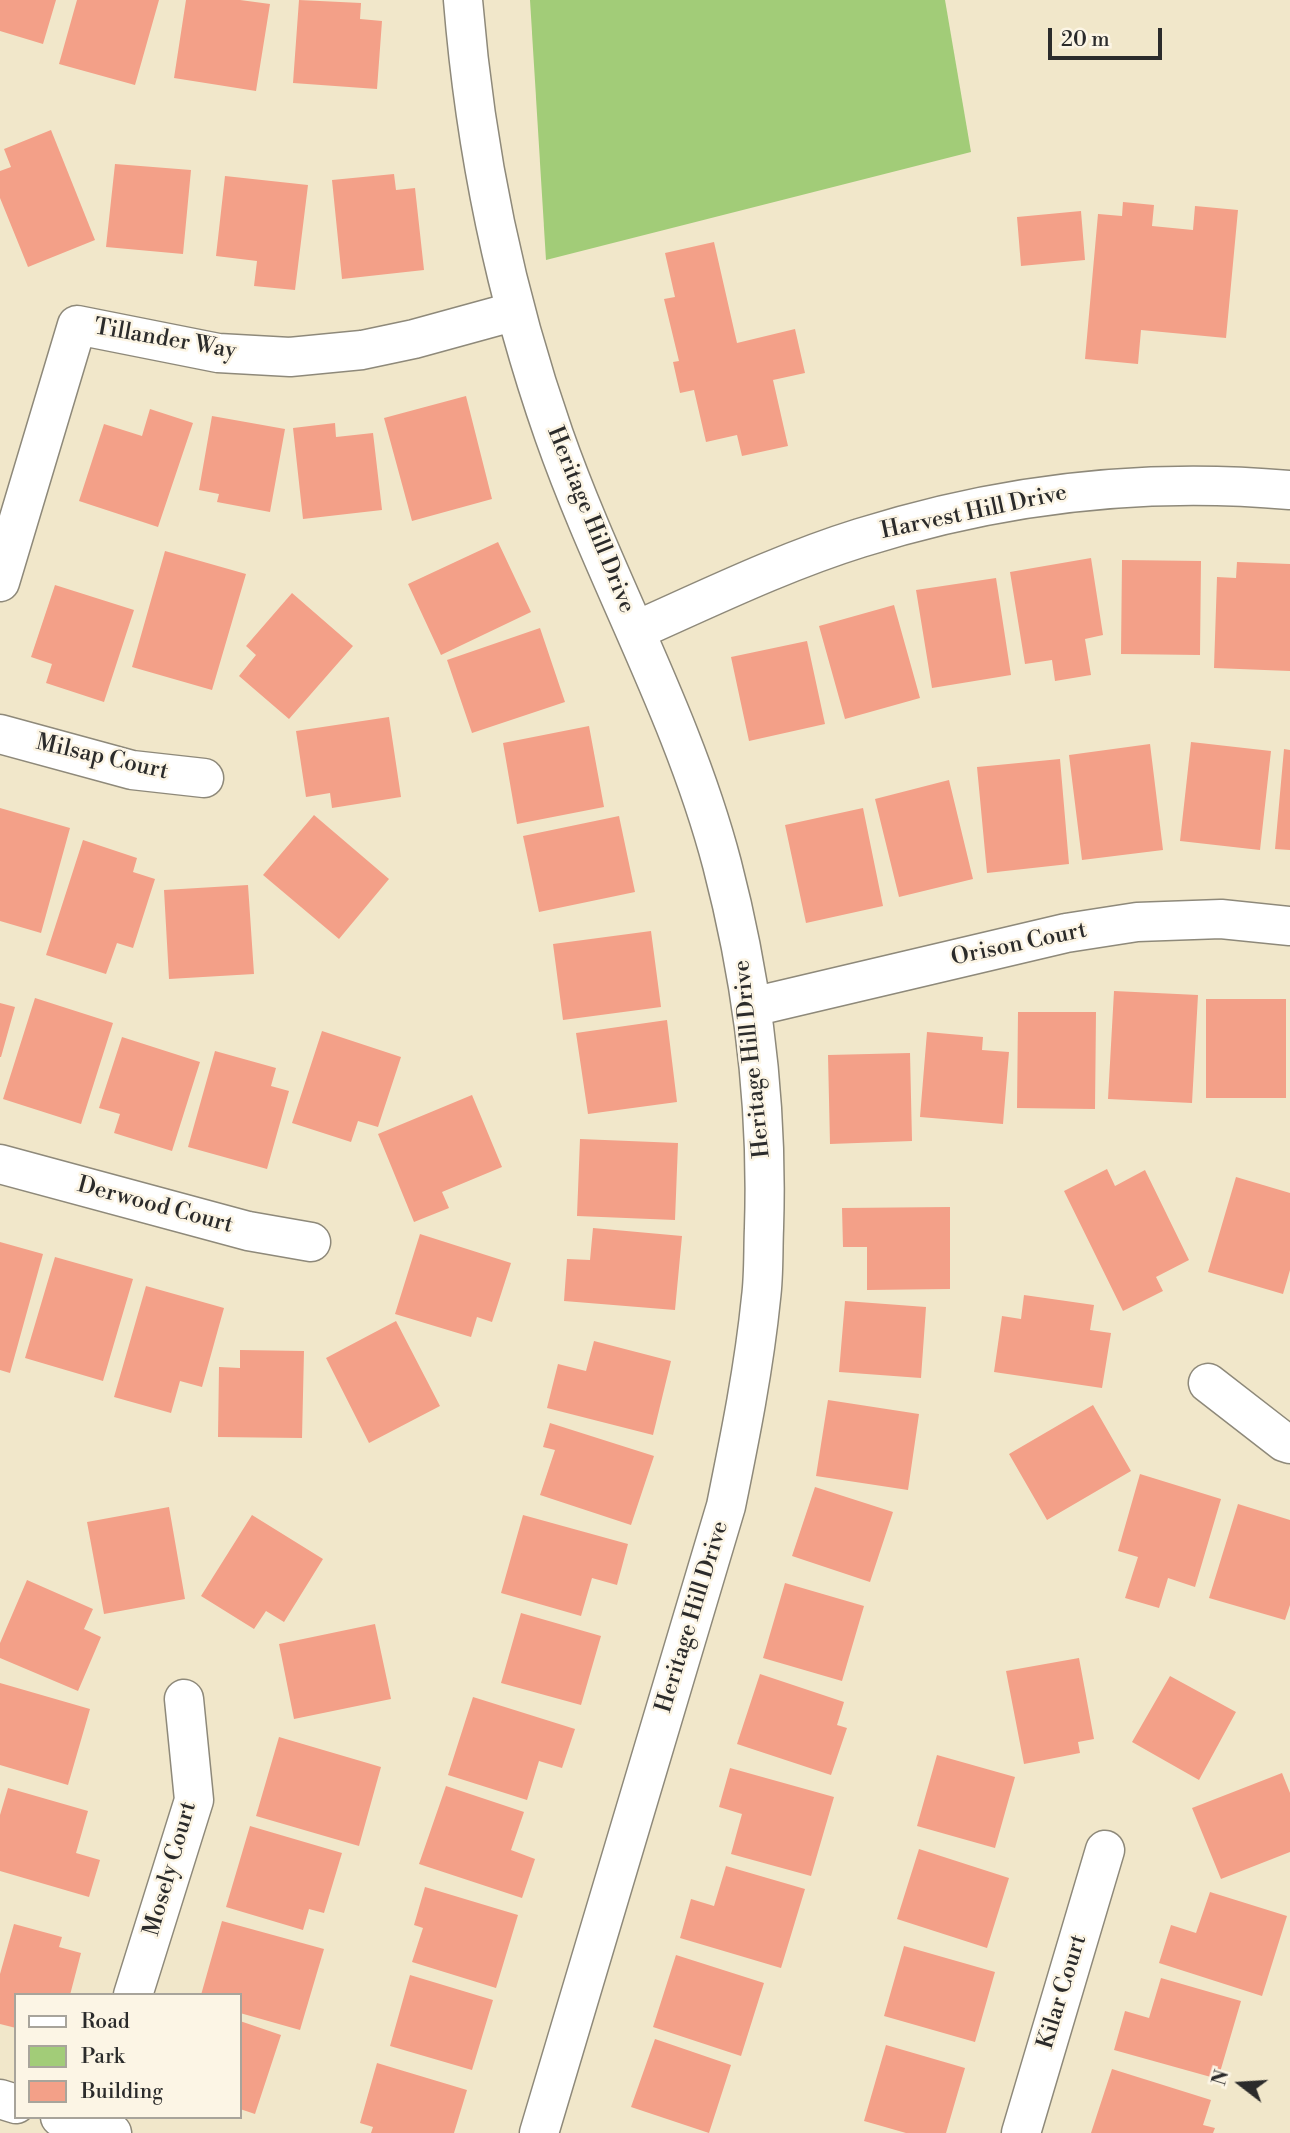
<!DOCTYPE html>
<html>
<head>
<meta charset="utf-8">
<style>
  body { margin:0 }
  #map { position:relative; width:1290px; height:2133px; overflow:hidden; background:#f1e7ca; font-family:"Libre Bodoni",serif }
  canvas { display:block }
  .legend { position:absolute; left:14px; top:1993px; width:228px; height:126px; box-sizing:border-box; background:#fcf5e5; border:2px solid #a8a49b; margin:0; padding:9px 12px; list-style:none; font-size:21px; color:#2b2b2b }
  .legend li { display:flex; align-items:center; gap:14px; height:35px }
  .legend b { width:35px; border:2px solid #a8a49b }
  .north { position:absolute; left:1206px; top:2049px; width:70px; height:70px; -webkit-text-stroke:5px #fcf5e5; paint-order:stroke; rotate:287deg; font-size:19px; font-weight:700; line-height:28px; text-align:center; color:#2b2b2b }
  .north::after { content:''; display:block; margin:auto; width:24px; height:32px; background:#2b2b2b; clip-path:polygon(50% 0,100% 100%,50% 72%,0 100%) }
  .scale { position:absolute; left:1048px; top:28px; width:114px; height:32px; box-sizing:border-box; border:4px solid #2b2b2b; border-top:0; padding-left:9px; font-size:21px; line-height:24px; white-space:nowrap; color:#2b2b2b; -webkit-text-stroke:5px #fcf5e5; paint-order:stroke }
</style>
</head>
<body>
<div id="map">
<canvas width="1290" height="2133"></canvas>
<ul class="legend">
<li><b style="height:9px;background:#fff"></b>Road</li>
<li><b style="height:19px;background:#a2cc78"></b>Park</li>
<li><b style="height:19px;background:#f3a088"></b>Building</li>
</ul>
<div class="north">N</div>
<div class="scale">20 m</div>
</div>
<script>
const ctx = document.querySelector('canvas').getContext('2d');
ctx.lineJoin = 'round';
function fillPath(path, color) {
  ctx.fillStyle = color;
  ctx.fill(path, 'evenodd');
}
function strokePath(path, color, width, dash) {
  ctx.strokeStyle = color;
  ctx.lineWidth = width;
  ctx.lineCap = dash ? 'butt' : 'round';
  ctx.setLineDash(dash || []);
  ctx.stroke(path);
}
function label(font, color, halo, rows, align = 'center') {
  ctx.font = font + ' "Libre Bodoni",serif';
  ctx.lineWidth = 5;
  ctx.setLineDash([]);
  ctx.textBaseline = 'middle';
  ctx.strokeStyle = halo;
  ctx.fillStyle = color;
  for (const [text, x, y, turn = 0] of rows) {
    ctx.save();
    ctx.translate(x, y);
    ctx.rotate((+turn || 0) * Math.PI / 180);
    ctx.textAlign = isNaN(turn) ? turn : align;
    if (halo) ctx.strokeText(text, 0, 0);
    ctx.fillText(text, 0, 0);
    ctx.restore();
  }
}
fillPath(new Path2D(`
  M530 0H945L971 152 546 260Z`), '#a2cc78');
fillPath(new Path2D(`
  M0 0H56L43 44 0 31Z
  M77 0H159L135 85 59 64Z
  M186 0H240L270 4 256 91 174 78Z
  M299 0 361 3 360 19 382 21 377 89 293 83Z
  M51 130 95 240 28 267 0 198V171L11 167 4 149Z
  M115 164 191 170 183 254 106 247Z
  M394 174 396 190 415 188 424 270 342 279 332 180Z
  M225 176 308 185 295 290 254 286 257 261 216 256Z
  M1123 202 1154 205 1152 226 1193 230 1195 206 1238 210 1226 338 1141 330 1138 364 1085 359 1098 214 1122 216Z
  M1081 211 1085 260 1021 266 1017 217Z
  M714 242 737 343 795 329 805 373 773 380 788 446 742 456 737 435 706 442 694 390 680 393 673 362 679 361 664 299 675 297 665 253Z
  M466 396 492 499 412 521 384 418Z
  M150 409 193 423 158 527 79 501 104 424 142 436Z
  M212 416 285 429 270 512 217 502 219 494 199 490Z
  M335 423 336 437 373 433 382 510 303 519 293 428Z
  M498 542 531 612 441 655 408 584Z
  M165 551 246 574 212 690 132 667Z
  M1091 558 1103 635 1085 639 1091 675 1055 681 1052 660 1025 664 1010 572Z
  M1122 560 1201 561 1200 655 1121 654Z
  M1237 562 1290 564V671L1214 668 1217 577 1236 578Z
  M996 578 1011 675 932 688 916 590Z
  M55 585 134 610 104 702 46 683 52 664 31 657Z
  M292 593 353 646 289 719 239 676 256 655 246 646Z
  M894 605 920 698 845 719 819 626Z
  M540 628 565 702 472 733 447 660Z
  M807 641 825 724 749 741 731 657Z
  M389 717 401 797 332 808 330 793 306 797 296 731Z
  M589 726 604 807 517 824 503 743Z
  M1191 742 1271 751 1260 850 1180 841Z
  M1150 744 1163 850 1082 860 1069 755Z
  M1284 749 1290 750V850L1275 849Z
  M1060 759 1069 864 987 873 977 767Z
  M949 780 973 879 899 897 875 799Z
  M0 808 70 828 41 933 0 921Z
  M863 808 883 906 806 923 785 825Z
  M314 815 389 879 339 939 263 875Z
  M619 816 635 892 539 912 523 836Z
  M83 840 137 858 133 872 155 879 133 948 117 943 106 974 46 955Z
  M248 885 254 974 169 979 164 890Z
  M651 931 661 1007 563 1020 553 944Z
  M1114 991 1198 995 1192 1103 1108 1099Z
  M35 998 113 1023 81 1124 3 1099Z
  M1206 999H1286V1098H1206Z
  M0 1003 15 1007 1 1057H0Z
  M1018 1012H1096L1095 1109 1017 1108Z
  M667 1020 677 1102 588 1114 576 1033Z
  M322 1031 401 1057 378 1127 358 1121 351 1142 292 1123Z
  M927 1032 983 1037 982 1050 1009 1052 1003 1124 920 1117Z
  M122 1037 200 1062 172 1151 114 1133 120 1114 99 1108Z
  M215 1051 276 1068 271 1086 289 1091 267 1169 188 1147Z
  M910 1053 912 1141 830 1144 828 1055Z
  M472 1095 502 1167 442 1192 449 1208 414 1222 378 1134Z
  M580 1139 678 1143 675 1220 577 1216Z
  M1107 1169 1115 1186 1145 1170 1189 1260 1156 1277 1163 1291 1123 1311 1064 1191Z
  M1236 1177 1290 1193V1270L1283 1294 1208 1272Z
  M950 1207V1289L867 1290V1247H843L842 1208Z
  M593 1228 682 1236 675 1310 564 1301 567 1259 590 1260Z
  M420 1234 511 1263 492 1322 477 1317 471 1337 395 1314Z
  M0 1242 43 1254 10 1373 0 1370Z
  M55 1257 133 1279 103 1381 25 1358Z
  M146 1286 224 1308 202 1387 180 1381 171 1413 114 1397Z
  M1024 1295 1094 1305 1090 1330 1111 1333 1102 1388 994 1372 1002 1316 1021 1319Z
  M845 1301 926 1307 921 1378 839 1372Z
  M396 1321 440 1406 369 1443 326 1358Z
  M594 1341 671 1361 653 1435 547 1408 558 1364 586 1371Z
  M240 1350 304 1351 302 1438 218 1437 219 1367 240 1368Z
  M828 1400 919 1414 908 1490 816 1476Z
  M1093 1405 1131 1471 1047 1520 1009 1454Z
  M550 1423 654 1456 631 1525 540 1495 555 1450 543 1447Z
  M1140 1474 1221 1499 1195 1587 1168 1578 1159 1608 1125 1598 1138 1557 1118 1551Z
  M815 1487 893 1512 870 1582 792 1556Z
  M1238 1504 1290 1520V1605L1285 1620 1209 1598Z
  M169 1507 185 1599 104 1614 87 1522Z
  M252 1515 323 1559 284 1622 266 1611 254 1629 201 1596Z
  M523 1515 628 1544 617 1585 592 1578 581 1616 501 1593Z
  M27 1580 93 1609 84 1629 101 1637 78 1691 0 1658V1643Z
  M785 1583 864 1606 842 1681 763 1658Z
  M521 1613 601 1636 581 1705 501 1683Z
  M375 1624 391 1699 294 1719 279 1644Z
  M1079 1658 1094 1739 1078 1742 1080 1753 1024 1764 1006 1671Z
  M760 1674 844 1702 837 1725 847 1728 831 1775 737 1744Z
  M1170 1676 1236 1712 1199 1780 1132 1742Z
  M0 1683 90 1709 68 1785 0 1765Z
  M473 1697 575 1729 562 1768 539 1761 527 1800 448 1775Z
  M279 1737 381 1767 359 1846 256 1816Z
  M937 1755 1015 1777 995 1848 917 1826Z
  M730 1768 834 1797 811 1876 731 1854 742 1814 719 1807Z
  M1282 1773 1290 1793V1852L1221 1879 1192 1808Z
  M446 1786 524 1812 511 1850 535 1859 522 1898 419 1864Z
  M8 1788 88 1811 76 1853 100 1860 89 1897 0 1871V1815Z
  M250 1826 342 1853 324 1913 309 1909 303 1930 226 1907Z
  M919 1849 1009 1878 987 1948 897 1919Z
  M726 1866 805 1889 781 1968 680 1938 691 1899 714 1906Z
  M425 1887 518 1915 496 1988 412 1962 423 1928 414 1925Z
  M1210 1892 1287 1916 1262 1996 1159 1963 1171 1925 1196 1933Z
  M222 1921 324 1949 300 2030 240 2013V1995H201Z
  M14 1924 62 1937 59 1947 81 1953 70 1995H16V2028L0 2024V1974Z
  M904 1946 995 1972 975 2042 884 2016Z
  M676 1955 764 1983 741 2056 653 2027Z
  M410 1975 493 2000 472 2070 390 2046Z
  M1161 1978 1241 2001 1218 2079 1114 2050 1125 2011 1149 2018Z
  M240 2021 281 2035 255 2114 240 2109Z
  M655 2039 731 2065 709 2133 631 2107Z
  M886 2045 965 2068 946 2133H906L864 2121Z
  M377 2063 467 2090 454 2133H371L373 2127 360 2123Z
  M1112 2069 1211 2100 1203 2125 1215 2128 1213 2133H1091Z`), '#f3a088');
const minor = new Path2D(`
  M463 0C475 148 505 295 554 435 605 580 683 715 722 864 753 983 768 1105 764 1228 763 1251 764 1275 761 1298 754 1368 740 1437 726 1506L539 2133
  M0 582 77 325 218 353 290 357 362 350 414 339 516 311
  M635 631C709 598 783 562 860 538 999 494 1145 477 1290 490
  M0 734 132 770 204 778
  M752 1007 1066 933 1137 922 1221 919 1290 926
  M0 1164 248 1231 311 1242
  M1208 1383 1284 1442 1290 1444
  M133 1995 194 1800 184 1699
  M0 2099 16 2104
  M60 2117 112 2133
  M1021 2133 1105 1850`);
strokePath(minor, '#8e897a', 41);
strokePath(minor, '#fff', 38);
label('23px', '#2b2b2b', '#fcf5e5', [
  ["Tillander Way",165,340,10],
  ["Harvest Hill Drive",974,513,-12],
  ["Heritage Hill Drive",590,520,68],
  ["Milsap Court",102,758,13],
  ["Orison Court",1019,945,-12],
  ["Heritage Hill Drive",753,1059,-96],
  ["Derwood Court",155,1206,15],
  ["Heritage Hill Drive",693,1617,-73],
  ["Mosely Court",171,1869,-74],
  ["Kilar Court",1063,1992,-73]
]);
</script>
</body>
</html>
